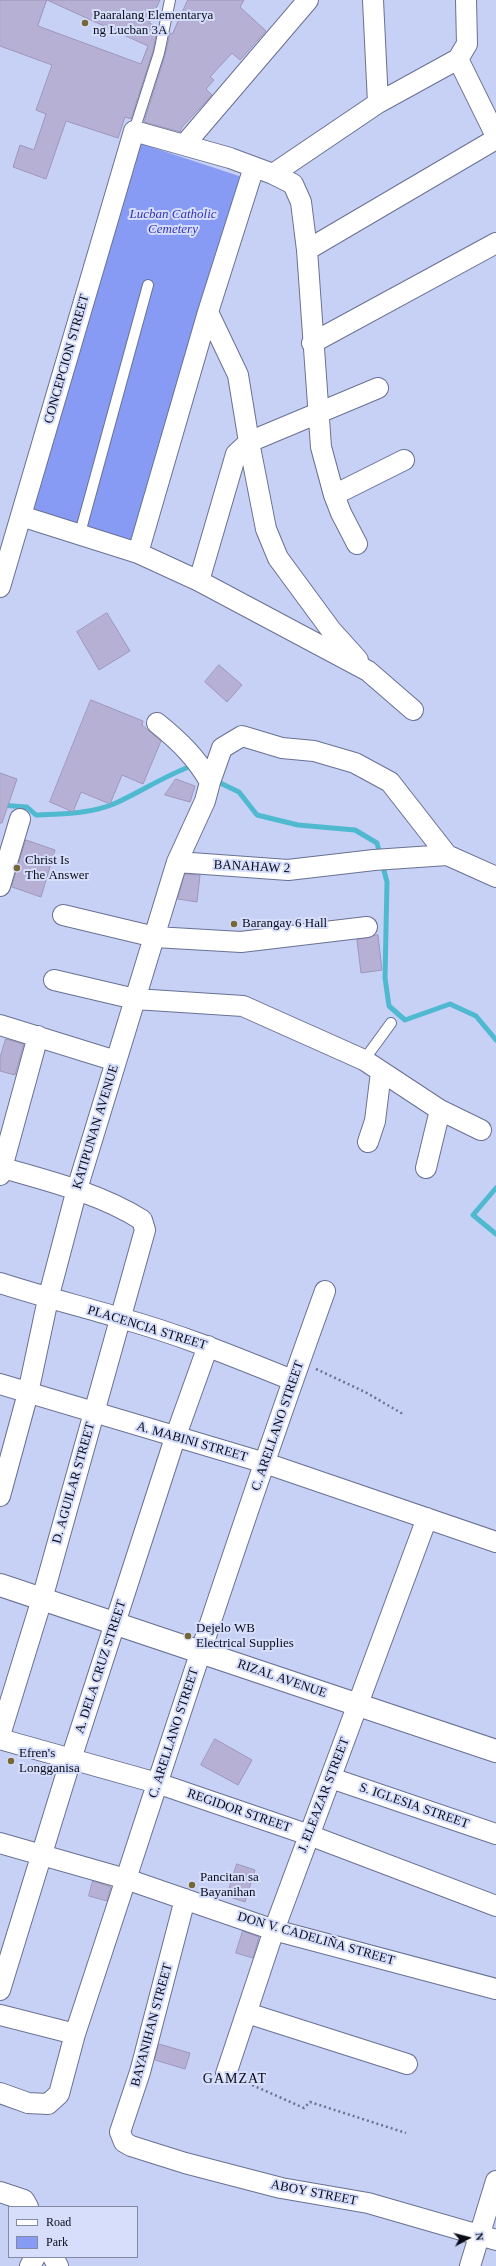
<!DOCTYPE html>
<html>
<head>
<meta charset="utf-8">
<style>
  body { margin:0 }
  #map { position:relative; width:496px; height:2266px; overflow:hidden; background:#c7d1f6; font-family:Georgia,serif }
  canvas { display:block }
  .legend { position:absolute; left:8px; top:2206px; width:130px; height:52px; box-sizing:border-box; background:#d6defc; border:1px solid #848aa1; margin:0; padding:5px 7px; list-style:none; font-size:12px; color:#090c18 }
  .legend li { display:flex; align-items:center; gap:8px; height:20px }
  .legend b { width:20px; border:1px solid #848aa1 }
  .north { position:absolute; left:448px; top:2218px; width:40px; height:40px; -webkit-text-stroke:3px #d6defc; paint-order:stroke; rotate:83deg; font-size:11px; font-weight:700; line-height:16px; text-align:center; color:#090c18 }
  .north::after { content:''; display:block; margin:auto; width:14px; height:18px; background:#090c18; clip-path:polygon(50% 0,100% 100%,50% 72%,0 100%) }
</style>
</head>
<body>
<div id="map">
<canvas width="496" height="2266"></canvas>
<ul class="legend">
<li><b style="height:5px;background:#fff"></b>Road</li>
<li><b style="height:11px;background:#889bf4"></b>Park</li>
</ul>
<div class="north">N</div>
</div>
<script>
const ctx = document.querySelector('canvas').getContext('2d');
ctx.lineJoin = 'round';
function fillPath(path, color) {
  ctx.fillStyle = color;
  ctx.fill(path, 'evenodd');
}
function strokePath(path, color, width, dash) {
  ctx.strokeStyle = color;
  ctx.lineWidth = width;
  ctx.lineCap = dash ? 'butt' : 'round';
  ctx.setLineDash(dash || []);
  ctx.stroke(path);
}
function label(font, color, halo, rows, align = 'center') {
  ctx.font = font + ' Georgia,serif';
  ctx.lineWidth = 4;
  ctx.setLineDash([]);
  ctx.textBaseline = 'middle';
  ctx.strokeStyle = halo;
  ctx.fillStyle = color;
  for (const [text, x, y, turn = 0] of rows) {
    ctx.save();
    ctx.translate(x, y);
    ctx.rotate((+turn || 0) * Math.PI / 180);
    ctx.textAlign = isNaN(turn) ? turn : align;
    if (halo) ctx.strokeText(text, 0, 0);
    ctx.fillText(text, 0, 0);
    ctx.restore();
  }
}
fillPath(new Path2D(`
  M139 143 245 178 136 541 28 514Z`), '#889bf4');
strokePath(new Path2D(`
  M216 781 239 792 257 815 298 825 355 830 377 843 380 855
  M0 805 27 807 36 815C63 814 91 814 116 803 142 791 166 775 194 765
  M382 863 387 882 385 978 389 1006 405 1020 450 1004 476 1016 496 1040
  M496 1188 473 1215 496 1234`), '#4fb9cf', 5);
const building = new Path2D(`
  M0 0H160L149 23 158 27 153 51 131 119 125 117 118 138 66 121 46 179 13 167 20 145 34 150 46 114 36 110 52 65 0 46ZM47 0 148 46 141 64 38 26Z
  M188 0H244L240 7 266 31 240 60 232 53 210 77 214 80 206 89 212 95 182 127 180 132 144 122 165 55 170 33 172 34Z
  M107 613 130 651 99 670 77 632Z
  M219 665 242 685 227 702 205 682Z
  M91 700 143 721 142 725 161 741 143 784 122 775 110 804 81 792 73 812 50 802Z
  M0 773 17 779 2 823H0Z
  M176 779 195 786 190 802 165 795Z
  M26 840 55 850 41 897 12 887Z
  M185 874 200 875 197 902 178 899Z
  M378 935 382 970 361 973 357 940Z
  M6 1039 24 1044 15 1075 0 1071V1058Z
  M215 1739 252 1760 238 1785 201 1765Z
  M237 1864 255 1870 245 1902 227 1896Z
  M93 1881 111 1887 107 1901 89 1896Z
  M243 1931 259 1937 253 1958 236 1953Z
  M159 2044 190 2053 185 2069 155 2060Z`);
fillPath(building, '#b7b0d5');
strokePath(building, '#9d96ba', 1);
const service = new Path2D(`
  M134 131 159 53 170 0
  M80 533 148 285
  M364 1060 391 1023`);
const minor = new Path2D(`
  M373 0 378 103
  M458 59 496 136
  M185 144 308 0
  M273 174 378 103 458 59 467 44 466 0
  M307 250 496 139
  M208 312 238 375 249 442 266 529 278 558 331 630 358 660
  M312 343 496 243
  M334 495 404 460
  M21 516 138 553 199 581 368 671 413 710
  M138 553 208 312 254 167
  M199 581 236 454 249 442 378 388
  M0 587 134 131 230 158 273 174 293 184 301 202 307 250 321 447 334 495 341 513 357 544
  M210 782 222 748 242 736 282 748 314 751 355 763 390 782 447 855
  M177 862 288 870 374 860 447 855 496 877
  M0 886 20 819
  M63 915 155 937 241 942 367 927
  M54 980 135 999 243 1006 364 1060 440 1110 481 1130
  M0 1025 116 1061
  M368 1142 375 1121 381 1072
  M0 1167C48 1181 99 1193 142 1220L145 1230 42 1599 0 1735
  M426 1168 440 1110
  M0 1175 38 1036
  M0 1283C40 1296 80 1306 120 1318 179 1334 235 1357 292 1380
  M0 1384 265 1463 496 1542
  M0 1496 28 1393 48 1299 77 1189 177 862 205 801 210 782C196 757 179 741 157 723
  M0 1739 157 1783 309 1835 496 1906
  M331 1778 496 1834
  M0 1843 126 1879 274 1930 496 1989
  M185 1899 140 2072 120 2132 124 2142 131 2146 185 2163 281 2188 368 2203 496 2240
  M0 1990 71 1759 175 1438 208 1346
  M247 2013 407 2064
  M0 2015 75 2034
  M226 2074 274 1930 427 1518
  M0 2093 28 2103 48 2104 59 2094 75 2034C157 1786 236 1537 325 1291
  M0 2192 24 2200 28 2207
  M53 2257 58 2266
  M30 2266 35 2257
  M470 2266 496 2181`);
const secondary = new Path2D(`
  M0 1585 496 1751`);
strokePath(service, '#697192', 12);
strokePath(minor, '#697192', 22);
strokePath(secondary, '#697192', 24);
strokePath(new Path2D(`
  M316 1369 365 1392 403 1414
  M243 2081 304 2108 310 2102 406 2133`), '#6d738c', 2.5, [2, 3]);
strokePath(service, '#fff', 10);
strokePath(minor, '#fff', 20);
strokePath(secondary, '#fff', 22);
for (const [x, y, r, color] of [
  [85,23,4,"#766735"],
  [17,868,4,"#766735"],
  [234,924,4,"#766735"],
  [188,1636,4,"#766735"],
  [11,1761,4,"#766735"],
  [192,1885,4,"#766735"]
]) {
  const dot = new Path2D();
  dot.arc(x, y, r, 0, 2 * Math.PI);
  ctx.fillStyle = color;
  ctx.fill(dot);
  strokePath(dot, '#d6defc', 1.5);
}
label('13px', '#090c18', '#d6defc', [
  ["Paaralang Elementarya",93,16],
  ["ng Lucban 3A",93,31],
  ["Christ Is",25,861],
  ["The Answer",25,876],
  ["Barangay 6 Hall",242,924],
  ["Dejelo WB",196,1629],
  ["Electrical Supplies",196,1644],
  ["Efren's",19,1754],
  ["Longganisa",19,1769],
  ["Pancitan sa",200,1878],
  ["Bayanihan",200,1893]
], 'left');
label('italic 13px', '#3232b5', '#d6defc', [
  ["Lucban Catholic",173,215],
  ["Cemetery",173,230]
]);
label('13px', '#090c18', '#d6defc', [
  ["CONCEPCION STREET",67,359,-74],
  ["BANAHAW 2",252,867,3],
  ["KATIPUNAN AVENUE",96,1127,-73],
  ["PLACENCIA STREET",147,1328,17],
  ["C. ARELLANO STREET",278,1426,-71],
  ["A. MABINI STREET",192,1442,16],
  ["D. AGUILAR STREET",74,1483,-74],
  ["A. DELA CRUZ STREET",101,1667,-72],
  ["RIZAL AVENUE",282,1679,19],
  ["C. ARELLANO STREET",174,1733,-72],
  ["J. ELEAZAR STREET",324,1795,-69],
  ["S. IGLESIA STREET",414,1806,19],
  ["REGIDOR STREET",239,1811,19],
  ["DON V. CADELIÑA STREET",316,1939,16],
  ["BAYANIHAN STREET",152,2025,-75],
  ["ABOY STREET",314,2193,11]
]);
ctx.letterSpacing = '1px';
label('14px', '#090c18', '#d6defc', [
  ["GAMZAT",235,2079]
]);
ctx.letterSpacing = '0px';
</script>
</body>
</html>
